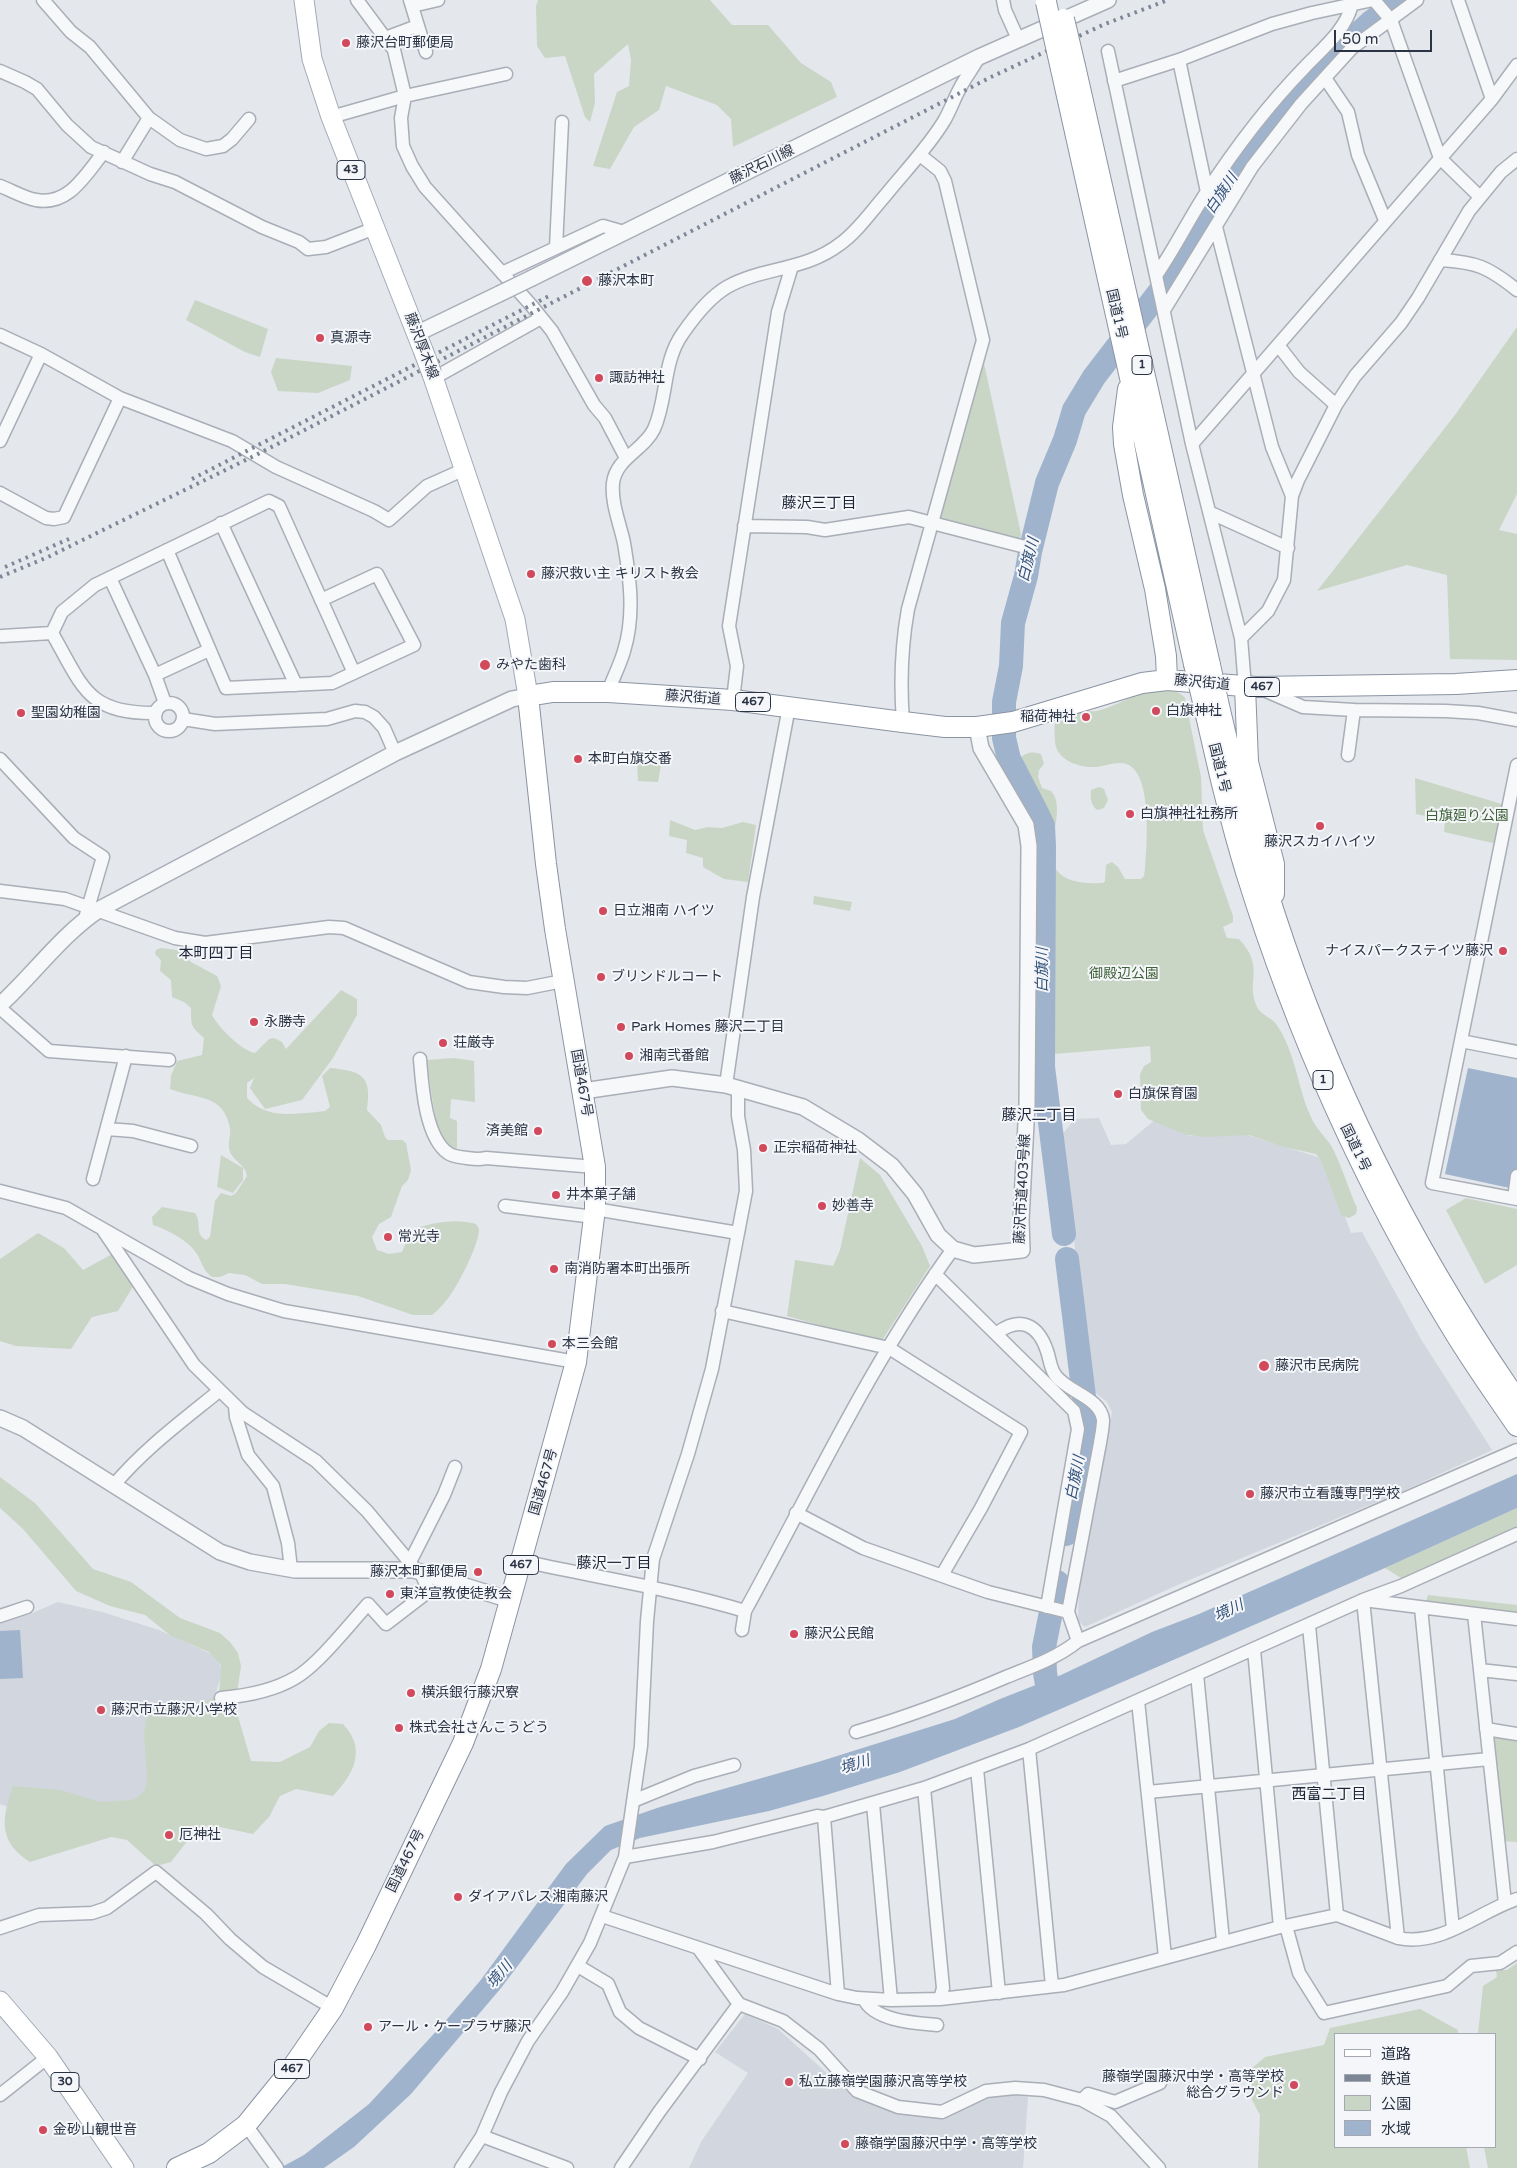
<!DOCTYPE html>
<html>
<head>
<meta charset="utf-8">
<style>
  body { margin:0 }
  #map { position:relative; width:1517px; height:2168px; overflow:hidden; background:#e4e7ec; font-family:"Varela Round","Noto Sans JP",sans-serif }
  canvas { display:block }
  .legend { position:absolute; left:1334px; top:2033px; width:162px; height:115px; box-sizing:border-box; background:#f4f6f9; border:1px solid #a4a8b1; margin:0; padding:6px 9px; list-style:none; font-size:15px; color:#2b3445 }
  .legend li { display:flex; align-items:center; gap:10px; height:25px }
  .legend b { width:25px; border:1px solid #a4a8b1 }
  .scale { position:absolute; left:1334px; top:30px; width:98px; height:22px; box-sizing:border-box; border:2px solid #2b3445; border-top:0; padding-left:6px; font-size:15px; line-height:18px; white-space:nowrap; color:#2b3445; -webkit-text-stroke:4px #f4f6f9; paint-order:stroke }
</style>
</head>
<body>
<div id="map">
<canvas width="1517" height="2168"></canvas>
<ul class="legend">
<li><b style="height:6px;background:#fff"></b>道路</li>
<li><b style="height:6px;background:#7d8696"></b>鉄道</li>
<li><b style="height:14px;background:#c9d6c5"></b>公園</li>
<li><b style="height:14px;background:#9fb4cc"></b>水域</li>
</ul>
<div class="scale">50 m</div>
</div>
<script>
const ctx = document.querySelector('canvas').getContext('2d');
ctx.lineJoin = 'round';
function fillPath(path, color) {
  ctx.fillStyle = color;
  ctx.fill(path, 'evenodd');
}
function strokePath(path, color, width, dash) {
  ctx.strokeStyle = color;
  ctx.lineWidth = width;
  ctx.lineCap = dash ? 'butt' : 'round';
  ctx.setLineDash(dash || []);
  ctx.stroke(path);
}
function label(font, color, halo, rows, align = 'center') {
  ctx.font = font + ' "Varela Round","Noto Sans JP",sans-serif';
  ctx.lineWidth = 4;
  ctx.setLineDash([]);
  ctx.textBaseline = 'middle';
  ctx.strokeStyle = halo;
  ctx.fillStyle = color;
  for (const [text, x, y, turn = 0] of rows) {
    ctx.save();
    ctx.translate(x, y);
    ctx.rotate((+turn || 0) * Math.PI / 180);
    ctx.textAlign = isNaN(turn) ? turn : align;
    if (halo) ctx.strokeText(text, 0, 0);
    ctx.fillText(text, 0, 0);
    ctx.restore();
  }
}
fillPath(new Path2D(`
  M1099 1118 1111 1145 1126 1144 1156 1119 1186 1127 1188 1136 1244 1134 1324 1159 1351 1233 1362 1232 1422 1341 1492 1450 1403 1491 1182 1583 1085 1627 1078 1621 1079 1585 1112 1412 1107 1402 1093 1391 1061 1136 1075 1119Z
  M58 1602 102 1612 159 1630 218 1657 222 1673 212 1705 133 1828 18 1810 0 1804V1620L30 1614Z
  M745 2014 778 2029 852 2096 895 2111 947 2115 976 2098 1008 2093 1028 2097 1023 2168H689L701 2142 748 2073 715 2052Z`), '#d2d6de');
fillPath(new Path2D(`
  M538 0H710L732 25H768L801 63 831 82 837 97 733 147 731 119 717 105 666 86 659 110 634 127 610 169 593 166 617 92 629 86 631 60 628 44 594 74 595 103 590 122 585 117 565 56 545 58 537 46 536 6Z
  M195 300 268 329 260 357 245 352 186 320Z
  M1517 327V494L1499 530 1517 534V660L1450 659 1447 575 1407 565 1317 591 1455 415Z
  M276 358 352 366 350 380 318 393 278 391 271 372Z
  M984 363 1021 534 1020 539 940 518Z
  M1150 691C1162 691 1177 688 1185 698L1201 777 1203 830 1233 916V922L1223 927 1227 938 1239 939C1266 968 1245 981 1257 1007 1261 1015 1271 1017 1276 1024 1296 1052 1297 1087 1311 1117 1316 1130 1328 1138 1334 1151 1343 1170 1349 1190 1357 1208L1356 1214 1349 1218 1341 1215 1321 1160 1316 1154 1284 1147 1249 1135 1205 1137 1187 1135 1148 1119 1141 1110 1140 1074 1144 1066 1151 1062 1150 1046 1054 1054 1049 958V924L1053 893 1050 858 1045 819 1036 796 1019 766 1018 760C1025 752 1032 751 1041 754L1044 764 1039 770 1038 777 1042 788 1051 791C1075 817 1013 887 1103 883L1105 881 1106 865 1112 862 1118 867 1125 879H1141L1144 876 1145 868C1147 844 1151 785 1133 768 1122 758 1108 766 1096 767 1080 768 1057 761 1055 742 1055 735 1053 725 1057 719 1063 709 1086 712 1097 711 1115 707 1131 695 1150 691Z
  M637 759H662L658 782 638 781Z
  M1415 778 1505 805 1497 844 1444 832 1445 820 1416 814Z
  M1099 787 1104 789 1108 800 1104 808 1097 810C1091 805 1090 798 1091 790Z
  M670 820 695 830 708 827 722 828 743 822 756 825 748 882 724 879 703 867V858L686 853 687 840 669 836Z
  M814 896 852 902 850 911 813 904Z
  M161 948 177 950 191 962 217 976 221 986 212 1015C218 1027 242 1051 255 1053L269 1039 274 1038 282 1042 286 1049 341 990 357 999V1015L333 1058 302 1100 265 1109 250 1088 254 1078 247 1083V1098C267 1119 290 1114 317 1112L325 1111 330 1107 322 1076 330 1068C337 1068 343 1070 350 1071 371 1076 369 1092 367 1110L381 1125 385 1137 388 1140H402L406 1143 411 1170 408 1180 402 1186 391 1217 379 1224 372 1237 377 1250 389 1254 402 1252 411 1230C431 1223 456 1218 476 1224L479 1229C479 1245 457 1288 446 1301 442 1306 437 1311 432 1315H413L358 1296 285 1284H262L245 1275 229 1273 220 1277H212C203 1271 202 1262 197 1254 188 1240 168 1230 153 1225L152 1217 162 1207 195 1213C202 1222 194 1234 206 1240L210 1237 215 1201 221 1193 231 1196 236 1193 247 1176C245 1163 231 1161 229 1148 228 1141 231 1135 230 1128 223 1093 198 1100 170 1089L171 1076 177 1061 202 1055 204 1038C191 1026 191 1027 191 1008L184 1002 172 997 171 980 160 971 161 960 155 954 156 950Z
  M454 1058 474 1061 475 1102 451 1099 450 1118 457 1121V1148L451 1153C435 1139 430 1082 427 1060Z
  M221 1155 243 1168V1180L233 1193 217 1187Z
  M860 1158 880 1175 922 1246 930 1266 881 1342 787 1316 795 1260 833 1266 840 1250Z
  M1466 1198 1517 1209V1265L1485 1284 1446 1210Z
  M38 1233 64 1248 83 1270 114 1253 137 1280 118 1311 92 1317 71 1349 16 1346 0 1341V1259Z
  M0 1477 35 1503 93 1569 131 1582 180 1618 220 1633 230 1642 238 1653 241 1666 235 1706 251 1761 280 1762 310 1747 319 1731 329 1723 343 1724C367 1749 354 1774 333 1796L296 1789 280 1796 269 1817 253 1834 215 1826H202L185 1844 171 1862 156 1866 127 1840 111 1837 30 1862C0 1843 0 1822 13 1786L61 1790 100 1802 131 1800 139 1796 145 1790 147 1777 144 1734 146 1720 152 1711C173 1705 203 1706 219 1695L221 1665 209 1652 171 1636 145 1615 110 1606 76 1591 23 1529 0 1508Z
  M1517 1508V1527L1401 1578 1385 1568Z
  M1428 1595 1517 1605V1616L1425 1605Z
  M1491 1734 1517 1738V1842L1502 1841Z
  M1517 1963V2168H1488L1484 2147H1496V2034H1478L1483 1986 1497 1977 1496 1970H1507Z
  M1420 2009 1458 2030V2034H1336V2147H1466L1470 2168H1258L1260 2115 1252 2100 1251 2069 1265 2057 1324 2045 1330 2028Z`), '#c9d6c5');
fillPath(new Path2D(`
  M1468 1068 1517 1078V1178L1514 1189 1445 1174Z
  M1517 1474V1508L1385 1568 1019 1727 900 1772 823 1796 769 1811 640 1838 611 1850 587 1874 501 1988 411 2094 354 2147 324 2168H280L304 2155 369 2104 442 2025 480 1981 566 1864 605 1826 660 1807 818 1762 955 1719 1000 1699 1061 1675 1152 1632 1199 1614Z
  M20 1630 23 1678 0 1679V1631Z`), '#9fb4cc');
strokePath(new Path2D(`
  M1064 1234 1043 1067 1044 846 1043 826 1037 813 1009 759 1004 738V702L1011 666 1013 623 1026 576 1030 552 1047 483 1065 440 1074 410 1094 377 1170 278 1214 203 1261 138 1298 90 1370 23 1401 0
  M1066 1534 1087 1421 1067 1259
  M1049 1696 1045 1673 1044 1647 1057 1582`), '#9fb4cc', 24);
const minor = new Path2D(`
  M43 0 71 32 90 47 149 118 180 140 206 149 223 146 232 139 249 119
  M357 0 394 50 405 96 401 118 403 146 412 166 425 187 531 305 552 331 594 405 605 418 626 458
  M410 0 426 52
  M1003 0 1005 10 1018 39
  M1374 0 1391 20 1440 158 1480 197
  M1458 0 1492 99
  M412 6 438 0
  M385 38 417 26
  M1108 51 1192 444 1241 638 1245 687
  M1179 60 1207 192
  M0 71 25 82 37 89 67 125 91 147 150 174 175 182 262 227 299 242 308 249 326 247 375 228
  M1325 78 1348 112 1358 155 1385 220
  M1114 81 1179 60 1272 24 1312 13 1373 0
  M331 117 405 96 506 74
  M122 162 149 118
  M0 186C11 190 24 198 36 200 69 206 85 175 104 152
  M1216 227 1272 447 1292 496
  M556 248 562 122
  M1440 260C1477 262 1488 267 1517 290
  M502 273 603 226 624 232
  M1157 274C1175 248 1189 219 1206 193 1234 150 1270 103 1305 67 1323 48 1346 30 1352 4
  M1164 310 1252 167 1301 104 1352 48 1417 0
  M0 335 41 354 120 398 232 441 276 467 374 511 389 520 427 486 465 469
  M1278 345 1299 372 1336 405
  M434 378 541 318
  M0 441 41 354
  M1192 444 1492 99 1517 65
  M0 493 46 518 54 519 64 517 120 398
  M1211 513 1288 548
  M221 523 296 685
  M744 526 807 527 825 530 909 517 1029 548
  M167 550 226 688 332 683 414 645 377 574 321 600
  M110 578 155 675 209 650
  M52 633 62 612 95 585 269 501 279 506 354 673
  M52 633C83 687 87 714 156 713
  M2 636 52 633
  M1241 638 1268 611 1284 580 1292 496 1298 480 1336 405 1355 376 1401 323 1418 298 1469 211 1501 172 1517 159
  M155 675 165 703
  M1264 690 1303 707 1354 710 1446 711 1478 713 1517 720
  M608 692C613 678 620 665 624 651 635 615 630 579 624 543 620 524 611 503 613 483 616 458 644 450 654 429 668 398 662 362 683 333 694 317 710 297 727 287 762 267 805 271 840 244 857 232 870 213 884 197 904 172 927 149 944 121 950 111 954 99 960 88 965 78 973 68 979 57
  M733 700 737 666 729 626 778 312 792 266
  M155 717a14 14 0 1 1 28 0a14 14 0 1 1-28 0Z
  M183 719 215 724 327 719 355 711 365 712 374 717 384 728 395 753
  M903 722C900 683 901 648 908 609L983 340 945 181 940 171 920 155
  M1348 755 1354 710
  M0 759 74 838 103 857 86 915
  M1517 765 1432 1183 1517 1199
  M0 891 65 899 175 938 205 943 329 927 344 928 469 982 504 987 527 988 563 981
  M0 1008 49 1051 169 1060
  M1461 1041 1517 1052
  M420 1059C422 1084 425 1137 448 1153 453 1157 461 1157 467 1158 474 1159 479 1160 486 1158L595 1167
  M726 1085 753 897 789 707
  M107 1129 133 1131 191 1146
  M93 1179 126 1056
  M0 1191 66 1208 189 1278 228 1294 284 1311 576 1362
  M1514 1198 1517 1176
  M505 1206 594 1217
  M595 1209 738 1233
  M103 1230 194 1365 243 1413 316 1461 367 1511 412 1565 414 1570
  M935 1274 1074 1411 1078 1429 1047 1607
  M722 1311 889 1348 1021 1432 981 1508 942 1575
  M997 1333C1020 1316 1038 1324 1047 1351 1050 1359 1050 1369 1056 1376 1068 1392 1101 1398 1103 1420 1103 1428 1101 1436 1100 1443L1068 1612 1078 1641
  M235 1406 236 1417 248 1455 273 1486 288 1543 291 1569
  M113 1486C144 1449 182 1421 219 1391
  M796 1513 863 1548 988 1592 1068 1612
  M522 1561C596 1577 672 1589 745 1611 812 1489 871 1362 953 1249
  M410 1562 444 1495 455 1467
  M1421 1608 1453 1929
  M1474 1614 1505 1903
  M0 1616 27 1607
  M1309 1626 1337 1915
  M742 1630 745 1611
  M1254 1650 1280 1927
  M1480 1670 1517 1674
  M1197 1674 1223 1941
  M221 1698C245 1696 273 1691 295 1678 317 1666 350 1624 368 1604L386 1624 429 1591 420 1571
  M1138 1701 1165 1957
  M1486 1729 1517 1734
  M856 1732C907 1717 957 1698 1006 1677 1031 1667 1057 1658 1078 1641L1517 1450
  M1029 1749 1052 1986
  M977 1769 999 1993
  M924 1788 943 1988 940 1999
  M1148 1792 1489 1759
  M633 1801 694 1776 734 1765
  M873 1804 891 2000
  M824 1817 838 1994
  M625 1857 713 1842 817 1816 824 1817 924 1788 1029 1749 1363 1600 1401 1586 1517 1534
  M602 1916 838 1994 857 1998 891 2000 940 1999 1064 1985 1280 1927 1337 1915 1398 1938C1441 1947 1478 1912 1517 1899
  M1286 1926 1299 1973 1324 2013 1447 1986 1471 1966 1500 1963 1517 1952
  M0 1928 39 1915 92 1913 107 1908 156 1872 206 1914 230 1939 263 1967 333 2008
  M1398 1938 1363 1600 1517 1619
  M699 1949 739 2004 783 2021 819 2049 857 2091 898 2107 942 2112 986 2091 1015 2088 1044 2090 1082 2100 1111 2116 1159 2168
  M578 1966 608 1984 620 2012 639 2028 700 2059
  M864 1999C874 2021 916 2023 937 2025
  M0 2095 48 2057
  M1082 2100 1088 2094 1115 2102 1160 2083
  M246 2125 277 2168
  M482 2136 567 2168
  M461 2168 482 2136 501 2092 528 2041 562 1992 590 1943 625 1857 641 1746 647 1621 653 1559 688 1454 712 1369 746 1191 744 1150 738 1116V1088
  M621 2168 659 2112 739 2004`);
const tertiary = new Path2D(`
  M532 278 979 57 1108 0
  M416 334 499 294
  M0 1005C34 974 61 935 100 909L395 753 512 699 528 696
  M583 1091 672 1078 726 1085 803 1107 858 1140 892 1166 915 1194 938 1235 953 1249 974 1255 1022 1250 1021 1220 1027 1104 1029 846 1026 825 981 748 977 727
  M0 1418 23 1428 220 1552 250 1562 295 1570H414L510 1600`);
const primary = new Path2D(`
  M304 0 312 59 331 117 423 350
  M432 374 515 619 528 696
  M0 2001 48 2057 124 2168`);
const trunk = new Path2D(`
  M1075 66 1210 665
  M1061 69 1194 664
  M1128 389 1123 427 1124 444 1133 495 1155 589 1166 656 1167 680
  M1245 687 1248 762 1274 864V894
  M1203 702C1216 759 1229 817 1246 872 1296 1033 1365 1187 1453 1330 1473 1363 1495 1394 1517 1426
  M1219 706C1235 775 1252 845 1274 912 1330 1085 1414 1251 1517 1400
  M177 2168 209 2153 246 2125 289 2072 333 2008 366 1945 463 1743 491 1669 576 1362 595 1209V1167L555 929 546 864 528 696 553 692H608L733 700 903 722 945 727H977L1013 722 1142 683 1167 680 1256 687 1456 684 1517 680`);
strokePath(minor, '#a9aeb7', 15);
strokePath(tertiary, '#a9aeb7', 18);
strokePath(primary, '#a3abb8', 21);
strokePath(trunk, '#8b94a3', 22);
strokePath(minor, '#f7f8fa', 12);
strokePath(tertiary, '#f7f8fa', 15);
strokePath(primary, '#fff', 19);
strokePath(trunk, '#fff', 20);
strokePath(new Path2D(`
  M192 479 551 295
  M5 567 69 539
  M0 577 48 557 256 455 991 77 1105 24 1168 0`), '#7d8696', 4, [2.5, 5]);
const tertiaryBridge = new Path2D(`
  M499 294 532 278`);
const primaryBridge = new Path2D(`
  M423 350 432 374`);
const trunkBridge = new Path2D(`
  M1046 2 1061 69
  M1064 19 1075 66
  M1194 664 1203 702
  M1210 665 1219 706`);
strokePath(tertiaryBridge, '#a9aeb7', 18, []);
strokePath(primaryBridge, '#a3abb8', 21, []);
strokePath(trunkBridge, '#8b94a3', 22, []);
strokePath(tertiaryBridge, '#f7f8fa', 15);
strokePath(primaryBridge, '#fff', 19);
strokePath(trunkBridge, '#fff', 20);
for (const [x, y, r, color] of [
  [346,43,5,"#d1495b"],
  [587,281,6,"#d1495b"],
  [320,338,5,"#d1495b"],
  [599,378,5,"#d1495b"],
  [531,574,5,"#d1495b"],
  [485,665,6,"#d1495b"],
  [1156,711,5,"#d1495b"],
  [21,713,5,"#d1495b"],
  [1086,717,5,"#d1495b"],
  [578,759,5,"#d1495b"],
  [1130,814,5,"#d1495b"],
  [1320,826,5,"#d1495b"],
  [603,911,5,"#d1495b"],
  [1503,951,5,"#d1495b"],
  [601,977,5,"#d1495b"],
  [254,1022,5,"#d1495b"],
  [621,1027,5,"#d1495b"],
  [443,1043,5,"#d1495b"],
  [629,1056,5,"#d1495b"],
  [1118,1094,5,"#d1495b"],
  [538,1131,5,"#d1495b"],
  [763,1148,5,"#d1495b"],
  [556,1195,5,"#d1495b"],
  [822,1206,5,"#d1495b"],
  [388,1237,5,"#d1495b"],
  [554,1269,5,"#d1495b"],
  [552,1344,5,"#d1495b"],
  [1264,1366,6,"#d1495b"],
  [1250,1494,5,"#d1495b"],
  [478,1572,5,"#d1495b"],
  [390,1594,5,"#d1495b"],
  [794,1634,5,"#d1495b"],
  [411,1693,5,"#d1495b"],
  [101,1710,5,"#d1495b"],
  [399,1728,5,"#d1495b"],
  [169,1835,5,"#d1495b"],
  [458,1897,5,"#d1495b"],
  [368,2027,5,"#d1495b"],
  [789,2082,5,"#d1495b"],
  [1294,2085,5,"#d1495b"],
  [43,2130,5,"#d1495b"],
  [845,2144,5,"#d1495b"]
]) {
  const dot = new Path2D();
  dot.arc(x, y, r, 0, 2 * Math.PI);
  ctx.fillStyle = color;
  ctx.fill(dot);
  strokePath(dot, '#f4f6f9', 2);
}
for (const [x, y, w] of [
  [351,170,28],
  [1142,365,20],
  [1262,687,35],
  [753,702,35],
  [1323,1080,20],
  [521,1565,35],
  [292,2069,35],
  [65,2082,28]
]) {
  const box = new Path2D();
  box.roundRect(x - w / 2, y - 9.5, w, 19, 4);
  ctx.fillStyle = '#f4f6f9';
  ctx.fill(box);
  strokePath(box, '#2b3445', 1);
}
label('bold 12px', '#2b3445', null, [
  ["43",351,170],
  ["1",1142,365],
  ["467",1262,687],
  ["467",753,702],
  ["1",1323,1080],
  ["467",521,1565],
  ["467",292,2069],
  ["30",65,2082]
]);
label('14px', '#2b3445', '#f4f6f9', [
  ["藤沢台町郵便局",356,43],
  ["藤沢本町",598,281],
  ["真源寺",330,338],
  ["諏訪神社",609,378],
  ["藤沢救い主 キリスト教会",541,574],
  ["みやた歯科",496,665],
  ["白旗神社",1166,711],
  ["聖園幼稚園",31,713],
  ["稲荷神社",1076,717,"right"],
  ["本町白旗交番",588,759],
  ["白旗神社社務所",1140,814],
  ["藤沢スカイハイツ",1320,842,"center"],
  ["日立湘南 ハイツ",613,911],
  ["ナイスパークステイツ藤沢",1493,951,"right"],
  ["ブリンドルコート",611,977],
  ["永勝寺",264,1022],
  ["Park Homes 藤沢二丁目",631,1027],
  ["荘厳寺",453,1043],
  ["湘南弐番館",639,1056],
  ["白旗保育園",1128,1094],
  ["済美館",528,1131,"right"],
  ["正宗稲荷神社",773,1148],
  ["井本菓子舗",566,1195],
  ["妙善寺",832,1206],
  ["常光寺",398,1237],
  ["南消防署本町出張所",564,1269],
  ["本三会館",562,1344],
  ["藤沢市民病院",1275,1366],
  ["藤沢市立看護専門学校",1260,1494],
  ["藤沢本町郵便局",468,1572,"right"],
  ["東洋宣教使徒教会",400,1594],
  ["藤沢公民館",804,1634],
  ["横浜銀行藤沢寮",421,1693],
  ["藤沢市立藤沢小学校",111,1710],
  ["株式会社さんこうどう",409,1728],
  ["厄神社",179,1835],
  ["ダイアパレス湘南藤沢",468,1897],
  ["アール・ケープラザ藤沢",378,2027],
  ["藤嶺学園藤沢中学・高等学校",1284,2077,"right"],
  ["総合グラウンド",1284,2093,"right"],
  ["私立藤嶺学園藤沢高等学校",799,2082],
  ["金砂山観世音",53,2130],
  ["藤嶺学園藤沢中学・高等学校",855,2144]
], 'left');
label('14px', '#2b3445', '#f4f6f9', [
  ["藤沢石川線",762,165,-26],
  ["国道1号",1116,314,77],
  ["藤沢厚木線",421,346,69],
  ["藤沢街道",1202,683,5],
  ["藤沢街道",693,698,4],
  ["国道1号",1219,768,76],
  ["国道467号",581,1083,80],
  ["国道1号",1355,1148,64],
  ["藤沢市道403号線",1023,1189,-87],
  ["国道467号",544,1482,-74],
  ["国道467号",406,1861,-64]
]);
label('14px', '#3f6138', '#f4f6f9', [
  ["白旗廻り公園",1467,816],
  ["御殿辺公園",1124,974]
]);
label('italic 15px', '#34527a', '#f4f6f9', [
  ["白旗川",1222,194,-56],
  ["白旗川",1029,560,-76],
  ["白旗川",1043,970,-90],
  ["白旗川",1076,1478,-79],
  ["境川",1229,1611,-25],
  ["境川",855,1765,-17],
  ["境川",500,1975,-50]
]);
label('15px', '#1d2536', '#f4f6f9', [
  ["藤沢三丁目",819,504],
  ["本町四丁目",216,954],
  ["藤沢二丁目",1039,1116],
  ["藤沢一丁目",614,1564],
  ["西富二丁目",1329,1795]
]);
</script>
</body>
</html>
